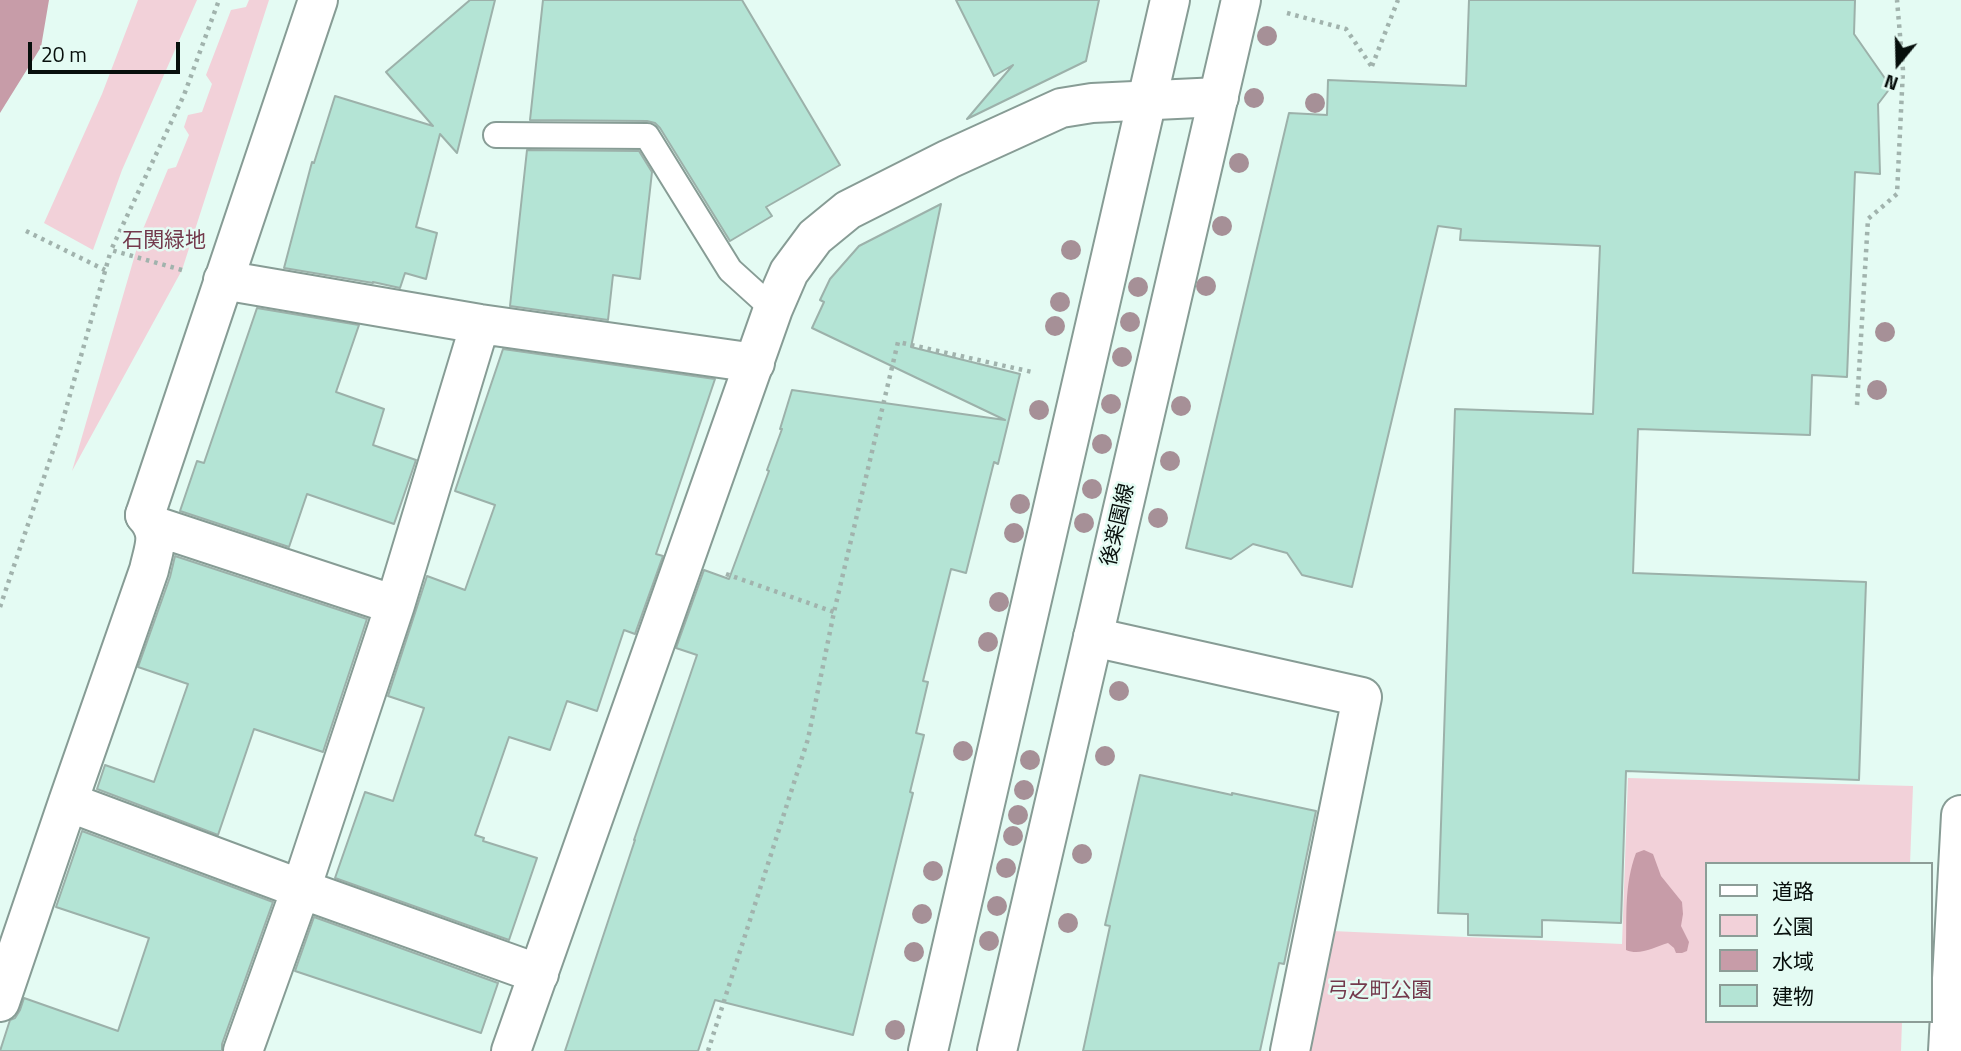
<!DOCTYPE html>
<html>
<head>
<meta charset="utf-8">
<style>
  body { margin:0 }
  #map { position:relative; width:1961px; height:1051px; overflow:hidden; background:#e4fbf3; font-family:"Titillium Web","Noto Sans JP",sans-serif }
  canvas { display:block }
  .legend { position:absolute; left:1705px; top:862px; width:228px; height:161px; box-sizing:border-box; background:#e4fbf3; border:2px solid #8c9d97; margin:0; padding:9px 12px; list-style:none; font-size:21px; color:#070f0c }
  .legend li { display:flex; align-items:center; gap:14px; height:35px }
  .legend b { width:35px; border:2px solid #8c9d97 }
  .north { position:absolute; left:1863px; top:28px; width:70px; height:70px; -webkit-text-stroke:5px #e4fbf3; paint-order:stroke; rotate:199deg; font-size:19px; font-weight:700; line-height:28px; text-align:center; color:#070f0c }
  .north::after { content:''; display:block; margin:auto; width:24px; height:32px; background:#070f0c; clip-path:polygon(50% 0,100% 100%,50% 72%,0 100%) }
  .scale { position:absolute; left:28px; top:42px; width:152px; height:32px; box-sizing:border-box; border:4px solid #070f0c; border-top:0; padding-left:9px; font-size:21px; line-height:24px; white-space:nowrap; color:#070f0c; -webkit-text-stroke:5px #e4fbf3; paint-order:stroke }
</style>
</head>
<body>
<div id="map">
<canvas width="1961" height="1051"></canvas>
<ul class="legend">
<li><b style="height:9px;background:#fff"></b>道路</li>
<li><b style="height:19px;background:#f2d1d9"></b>公園</li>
<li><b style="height:19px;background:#c79ca8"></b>水域</li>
<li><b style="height:19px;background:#b4e4d5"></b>建物</li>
</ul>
<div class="north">N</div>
<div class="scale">20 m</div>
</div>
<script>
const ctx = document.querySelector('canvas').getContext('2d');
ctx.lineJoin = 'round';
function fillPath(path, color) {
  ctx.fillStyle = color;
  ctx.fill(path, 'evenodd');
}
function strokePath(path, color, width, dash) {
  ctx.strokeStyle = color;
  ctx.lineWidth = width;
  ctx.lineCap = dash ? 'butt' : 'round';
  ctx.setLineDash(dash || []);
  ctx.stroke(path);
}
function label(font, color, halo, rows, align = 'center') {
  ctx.font = font + ' "Titillium Web","Noto Sans JP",sans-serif';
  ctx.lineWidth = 5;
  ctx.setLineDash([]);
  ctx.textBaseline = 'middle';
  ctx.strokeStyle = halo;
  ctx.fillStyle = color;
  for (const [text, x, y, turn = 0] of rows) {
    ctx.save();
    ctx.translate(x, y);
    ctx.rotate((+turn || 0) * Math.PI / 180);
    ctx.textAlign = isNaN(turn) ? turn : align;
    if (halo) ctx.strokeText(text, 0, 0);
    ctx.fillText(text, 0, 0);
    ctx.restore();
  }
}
fillPath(new Path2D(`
  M138 0H197L122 170 93 250 44 223 102 94Z
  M249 0H269L182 270 72 471 141 234 168 169 176 167 189 135 184 127 188 115 202 112 212 84 206 75 231 10 246 7Z
  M1628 778 1913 786 1910 864H1707V1021H1902L1901 1051H1302L1332 931 1622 944Z`), '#f2d1d9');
fillPath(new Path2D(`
  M0 0H49L41 47 0 113Z
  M1644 850 1653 854 1661 876 1682 902 1683 914 1681 926 1689 942 1687 951 1682 953H1676L1674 948 1668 943C1654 947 1640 956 1626 950 1627 916 1624 885 1636 853Z`), '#c79ca8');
const building = new Path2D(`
  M470 0H495L457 153 440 134 416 227 437 233 426 279 405 273 400 288 373 282V283L284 268 312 162 314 163 335 96 433 126 386 72Z
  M543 0H742L840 165 766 207 772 216 730 241 660 128 655 123 647 121 530 120Z
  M956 0H1099L1086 61 967 119 1013 65 994 76Z
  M1469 0H1855L1854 34 1891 87 1878 104 1880 174 1855 172 1847 377 1812 375 1810 435 1638 429 1633 573 1866 582 1859 780 1626 771 1621 923 1542 920V937L1468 935V914L1438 913 1455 409 1593 414 1600 246 1460 240 1461 229 1438 226 1352 587 1302 575 1287 553 1253 544 1231 559 1186 548 1289 113 1327 115 1328 80 1466 86Z
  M527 150 639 151 652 172 640 279 613 275 608 320 510 306Z
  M941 204 911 347 1020 374 998 464 994 462 966 573 951 569 923 681 928 682 916 733 924 735 910 792 913 793 853 1035 715 1000 698 1051H565L635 840H634L697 655 676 648 704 570 729 579 769 471 767 470 782 429H780L792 390 1005 420 812 328 824 302 820 300 830 279 859 246Z
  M257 308 359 325 336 392 384 409 373 445 416 460 394 524 307 494 289 547 180 511 197 461 204 463Z
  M503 349 715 379 656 554 663 556 635 634 624 630 597 711 567 701 550 750 509 737 475 835 484 838 483 841 537 858 509 940 335 878 365 792 393 801 424 708 388 696 427 576 465 590 495 505 455 491Z
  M175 556 367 619 323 752 254 729 218 835 97 789 105 765 154 782 188 684 138 667 170 577Z
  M1140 775 1232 795V793L1316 811 1284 964 1279 963 1260 1051H1083L1110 926 1105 925Z
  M82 831 273 902 222 1044V1051H0L10 1020 15 1018 20 1010 24 998 118 1031 149 938 56 907Z
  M314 917 498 983 481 1033 295 971Z`);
fillPath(building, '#b4e4d5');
strokePath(building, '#9cb1aa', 2);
const service = new Path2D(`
  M496 135 647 136 730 270 773 309`);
const minor = new Path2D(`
  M223 280 480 324 755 363
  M155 526 395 605
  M1093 637 1362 697 1290 1051
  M68 802 301 889 539 974
  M0 1002 68 802 149 570C154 547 162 534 145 515
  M243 1051 301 889 395 605 480 324
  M1948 1051 1961 815`);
const tertiary = new Path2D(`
  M145 515 318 0
  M511 1051 773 309 789 272 815 237 848 210 949 159 1061 108 1092 103 1219 97`);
const secondary = new Path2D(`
  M928 1051 1170 0
  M997 1051 1241 0`);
strokePath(service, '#879c95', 28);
strokePath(minor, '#879c95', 42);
strokePath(tertiary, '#879c95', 42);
strokePath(secondary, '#879c95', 42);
strokePath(new Path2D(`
  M1287 13 1346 29 1372 67
  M1372 66 1398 0
  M26 231 105 270
  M182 270 111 250 184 95 219 0
  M1857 405 1868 219 1897 194 1903 70 1897 0
  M726 574 834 612
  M0 607 60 430 111 250
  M708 1051 808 739 834 612 898 342 1032 372`), '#a1b3ad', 4.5, [3.5, 5]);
strokePath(service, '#fff', 24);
strokePath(minor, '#fff', 38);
strokePath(tertiary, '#fff', 38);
strokePath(secondary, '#fff', 38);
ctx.fillStyle = '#a69097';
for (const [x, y] of [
  [1267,36],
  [1254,98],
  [1315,103],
  [1239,163],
  [1222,226],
  [1071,250],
  [1206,286],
  [1138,287],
  [1060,302],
  [1130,322],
  [1055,326],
  [1885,332],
  [1122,357],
  [1877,390],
  [1111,404],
  [1181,406],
  [1039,410],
  [1102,444],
  [1170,461],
  [1092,489],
  [1020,504],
  [1158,518],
  [1084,523],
  [1014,533],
  [999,602],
  [988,642],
  [1119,691],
  [963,751],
  [1105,756],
  [1030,760],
  [1024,790],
  [1018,815],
  [1013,836],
  [1082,854],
  [1006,868],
  [933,871],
  [997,906],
  [922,914],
  [1068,923],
  [989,941],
  [914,952],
  [895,1030]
]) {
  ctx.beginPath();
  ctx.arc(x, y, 10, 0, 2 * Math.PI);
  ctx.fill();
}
label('21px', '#73394c', '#e4fbf3', [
  ["石関緑地",164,242],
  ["弓之町公園",1380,992]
]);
label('21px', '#070f0c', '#e4fbf3', [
  ["後楽園線",1119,525,-77]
]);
</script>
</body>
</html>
